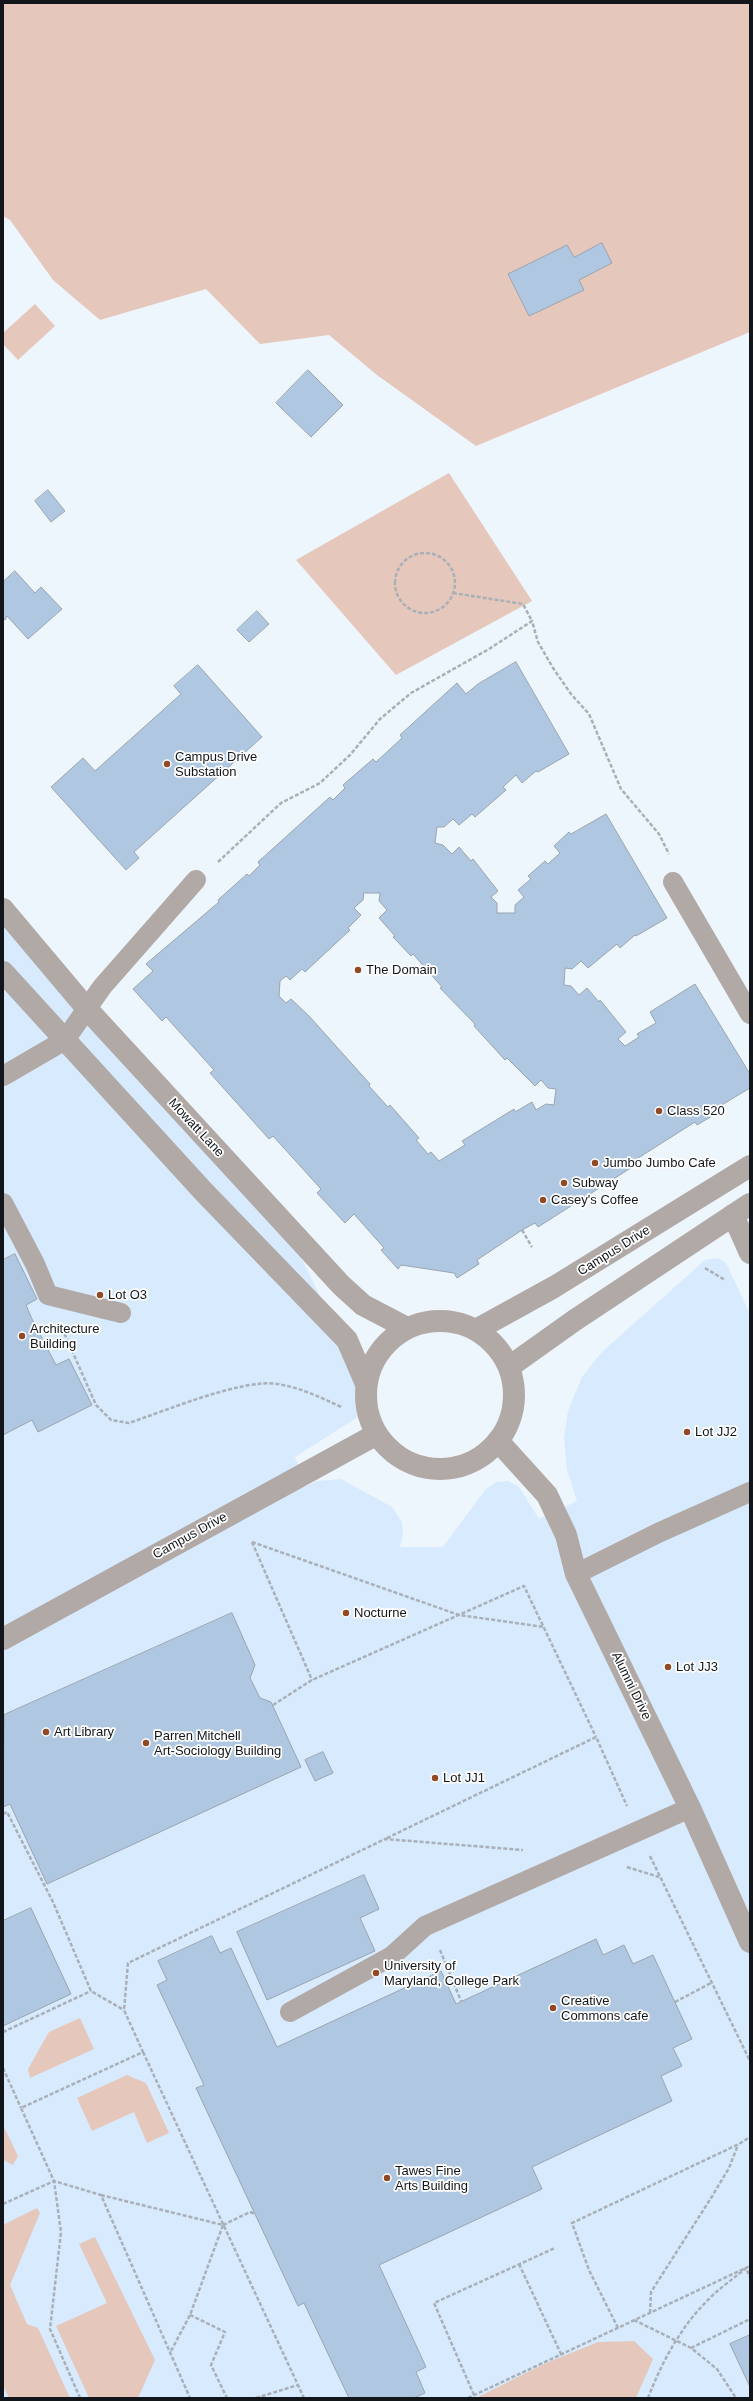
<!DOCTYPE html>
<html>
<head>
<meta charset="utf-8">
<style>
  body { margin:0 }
  #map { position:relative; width:753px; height:2401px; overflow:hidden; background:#edf5fd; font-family:Helvetica,sans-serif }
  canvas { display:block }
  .frame { position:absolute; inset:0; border:4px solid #12161b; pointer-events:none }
</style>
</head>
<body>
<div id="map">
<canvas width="753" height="2401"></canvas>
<div class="frame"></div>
</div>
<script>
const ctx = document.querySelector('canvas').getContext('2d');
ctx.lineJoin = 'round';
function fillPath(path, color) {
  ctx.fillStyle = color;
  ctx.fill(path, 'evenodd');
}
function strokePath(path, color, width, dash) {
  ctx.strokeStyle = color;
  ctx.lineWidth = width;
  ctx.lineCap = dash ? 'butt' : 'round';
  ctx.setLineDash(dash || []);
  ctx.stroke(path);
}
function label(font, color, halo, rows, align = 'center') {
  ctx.font = font + ' Helvetica,sans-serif';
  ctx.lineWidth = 3.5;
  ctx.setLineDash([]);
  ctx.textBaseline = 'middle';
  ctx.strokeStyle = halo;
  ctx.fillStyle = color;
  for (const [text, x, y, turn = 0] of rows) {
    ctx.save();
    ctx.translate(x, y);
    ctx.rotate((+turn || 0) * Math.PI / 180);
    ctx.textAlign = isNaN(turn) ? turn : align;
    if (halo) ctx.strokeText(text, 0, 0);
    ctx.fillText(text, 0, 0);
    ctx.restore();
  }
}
fillPath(new Path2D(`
  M3 927 300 1255 371 1402 369 1410 295 1457 306 1486 317 1481 341 1479 392 1507 402 1522 403 1535 400 1547H443L485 1490 496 1482 508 1481 519 1487 539 1519 577 1501 567 1470 564 1438 568 1411 582 1377 602 1352 705 1260 718 1258 726 1263 750 1314V2398H3Z`), '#d8eafe');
fillPath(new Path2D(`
  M3 3H750V332L476 446 377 375 329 335 260 344 206 289 100 320 53 280 10 220 3 216Z
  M35 304 55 326 18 360 3 344V333Z
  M449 473 532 601 396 675 296 560Z
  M80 2018 94 2049 30 2078 28 2069 49 2032Z
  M127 2075 146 2083 169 2133 147 2143 134 2112 92 2131 77 2098Z
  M3 2125 18 2156 13 2165 3 2160Z
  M37 2208 40 2213 10 2285 27 2324 38 2328 70 2398H9L3 2385V2225Z
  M95 2237 155 2360 138 2398H89L56 2326 107 2303 79 2244Z
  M634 2341 653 2359 636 2398H476L544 2364 598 2342Z`), '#e5c8bb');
const building = new Path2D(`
  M602 243 612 263 579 280 584 290 529 316 508 274 567 245 574 257Z
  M308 370 343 405 311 437 276 403Z
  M48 490 65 511 51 522 35 501Z
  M15 571 35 593 41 587 62 609 28 639 7 616 5 620 3 618V582Z
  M257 611 269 624 249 642 237 630Z
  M516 662 569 754 538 772 536 771 522 783 516 775 503 787 506 790 475 817 472 814 459 825 453 819 444 827H437L435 843 443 845 452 854 459 847 471 861 473 859 498 891 491 897 497 903V913H515V905L524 897 518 890 531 879 528 876 545 861 548 864 560 853 554 846 569 832 571 834 606 814 667 918 636 936 635 935 620 948 617 944 588 968 581 961 572 969 565 968 564 985 571 986 579 995 587 988 599 1002 600 1000 626 1032 618 1039 625 1046 639 1037 637 1034 656 1023 650 1012 695 984 750 1074V1088L715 1109 717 1113 697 1125 695 1122 635 1160 637 1164 538 1227 535 1223 522 1230 477 1260 479 1264 457 1278 454 1273 401 1265 398 1269 381 1250 384 1248 354 1214 345 1223 317 1193 321 1189 273 1136 269 1139 210 1073 214 1070 166 1017 162 1021 133 989 153 971 146 964 219 902 218 900 247 874 249 876 260 865 258 862 330 797 333 800 345 788 343 785 373 759 376 762 402 738 400 735 457 683 466 694 478 684Z
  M198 665 262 737 134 852 139 858 126 870 51 787 83 758 95 771 181 694 174 686Z
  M364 893H380L379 901 387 910 379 918 395 936 393 937 411 956 413 954 442 987 440 988 475 1024 474 1026 505 1060 507 1058 535 1086 541 1080 548 1088 556 1089 554 1105 546 1104 536 1110 532 1102 515 1112 514 1109 462 1141 465 1145 439 1161 431 1152 428 1154 416 1140 419 1138 390 1105 388 1107 369 1086 370 1084 309 1016 291 999 286 1003 279 996 280 981 286 976 290 980 302 969 305 972 350 930 348 928 361 915 354 908 363 900Z
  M15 1254 37 1299 26 1305 32 1319 56 1365 69 1359 92 1405 38 1432 32 1420 3 1435V1260Z
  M232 1613 255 1665 250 1678 260 1698 271 1702 301 1767 47 1884 10 1804 3 1807 4 1715Z
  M323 1752 333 1773 315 1781 305 1760Z
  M364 1875 379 1909 360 1918 375 1951 267 2000 237 1932Z
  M31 1908 71 1994 3 2026V1921Z
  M212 1936 220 1953 231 1948 277 2047 441 1971 456 2004 596 1939 603 1955 624 1945 633 1964 653 1955 692 2039 673 2048 682 2066 661 2076 672 2101 532 2167 542 2189 379 2265 426 2367 416 2372 425 2393 414 2398H349L304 2303 298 2306 196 2088 204 2085 157 1985 167 1980 158 1961Z
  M750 2335V2387L730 2344Z`);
fillPath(building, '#afc7e0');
strokePath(building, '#99a5b1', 1);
strokePath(new Path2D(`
  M395 583a30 30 0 1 1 60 0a30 30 0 1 1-60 0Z
  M453 593 523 604 532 621
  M218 862 281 803 320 783 350 755 380 719 411 693 489 649 532 621 538 642 553 668 571 694 589 714 621 789 659 834 669 854
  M522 1230 532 1247
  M705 1268 725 1280
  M62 1328 96 1405 111 1420 129 1423C165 1411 243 1378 278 1384 301 1388 320 1397 341 1407
  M252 1542 459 1615 544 1627
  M252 1542 312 1680
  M273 1705 312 1680 524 1586 596 1737
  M3 1814 7 1812 53 1902 91 1991 124 2010
  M387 1838 596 1737 627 1806
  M650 1856 750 2061
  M627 1867 659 1877
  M440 1950 461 2001
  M675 2002 711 1983
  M3 2032 91 1991
  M143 2052 304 2398
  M3 2068 21 2108
  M101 2195 223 2225 190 2315 170 2353
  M3 2204 54 2181 101 2195 190 2398
  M223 2225 250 2212 255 2214
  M519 2264 561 2354
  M650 2313 651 2292 711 2198 729 2168 738 2145
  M190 2315 225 2332 211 2365 227 2398
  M634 2320 691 2348 717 2369 736 2398
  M618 2328 589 2270 572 2223 739 2144 750 2137
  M691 2348 750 2319
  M474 2395 434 2303 555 2248
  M80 2398 50 2329 61 2232 54 2181 21 2108 143 2052 124 2010 128 1963 385 1839 523 1850
  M256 2398 298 2385
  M468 2398 750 2266
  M648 2398C661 2364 680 2328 706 2302 718 2289 733 2279 746 2268L750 2277`), '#a9b0b7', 2.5, [4, 2]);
strokePath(new Path2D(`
  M673 882 750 1014
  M3 1076 65 1040 102 987 196 880
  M3 1203 35 1264 48 1295 121 1313
  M576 1574 658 1533 750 1492
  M290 2012 392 1956 425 1926 690 1808`), '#b1a9a5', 20);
strokePath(new Path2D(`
  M733 1215 750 1253
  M498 1441 547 1495 566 1535 576 1574 690 1808 750 1942`), '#b1a9a5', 22);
strokePath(new Path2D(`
  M3 909 88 1010 341 1285 363 1305 407 1328
  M3 972 203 1191 347 1340 366 1384
  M366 1395a74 74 0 1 1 148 0a74 74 0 1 1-148 0Z
  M476 1330 554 1287 750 1166
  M509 1367 575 1320 750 1204
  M3 1639 377 1434`), '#b1a9a5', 22);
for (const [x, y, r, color] of [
  [167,764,4,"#914a26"],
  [358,970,4,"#914a26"],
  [659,1111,4,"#914a26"],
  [595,1163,4,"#914a26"],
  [564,1183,4,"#914a26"],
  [543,1200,4,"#914a26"],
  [100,1295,4,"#914a26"],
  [22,1336,4,"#914a26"],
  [687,1432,4,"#914a26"],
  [346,1613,4,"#914a26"],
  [668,1667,4,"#914a26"],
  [46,1732,4,"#914a26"],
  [146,1743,4,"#914a26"],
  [435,1778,4,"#914a26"],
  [376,1973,4,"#914a26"],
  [553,2008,4,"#914a26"],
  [387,2178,4,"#914a26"]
]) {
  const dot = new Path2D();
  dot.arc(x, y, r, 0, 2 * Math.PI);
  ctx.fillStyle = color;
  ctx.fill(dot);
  strokePath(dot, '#fff', 1.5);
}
label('13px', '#12161b', '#fff', [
  ["Campus Drive",175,757],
  ["Substation",175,772],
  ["The Domain",366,970],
  ["Class 520",667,1111],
  ["Jumbo Jumbo Cafe",603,1163],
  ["Subway",572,1183],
  ["Casey's Coffee",551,1200],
  ["Lot O3",108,1295],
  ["Architecture",30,1329],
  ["Building",30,1344],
  ["Lot JJ2",695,1432],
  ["Nocturne",354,1613],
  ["Lot JJ3",676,1667],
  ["Art Library",54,1732],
  ["Parren Mitchell",154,1736],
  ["Art-Sociology Building",154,1751],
  ["Lot JJ1",443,1778],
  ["University of",384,1966],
  ["Maryland, College Park",384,1981],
  ["Creative",561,2001],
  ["Commons cafe",561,2016],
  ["Tawes Fine",395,2171],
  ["Arts Building",395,2186]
], 'left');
label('13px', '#12161b', '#fff', [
  ["Mowatt Lane",196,1128,47],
  ["Campus Drive",614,1251,-32],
  ["Campus Drive",190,1536,-29],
  ["Alumni Drive",631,1686,64]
]);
</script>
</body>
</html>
